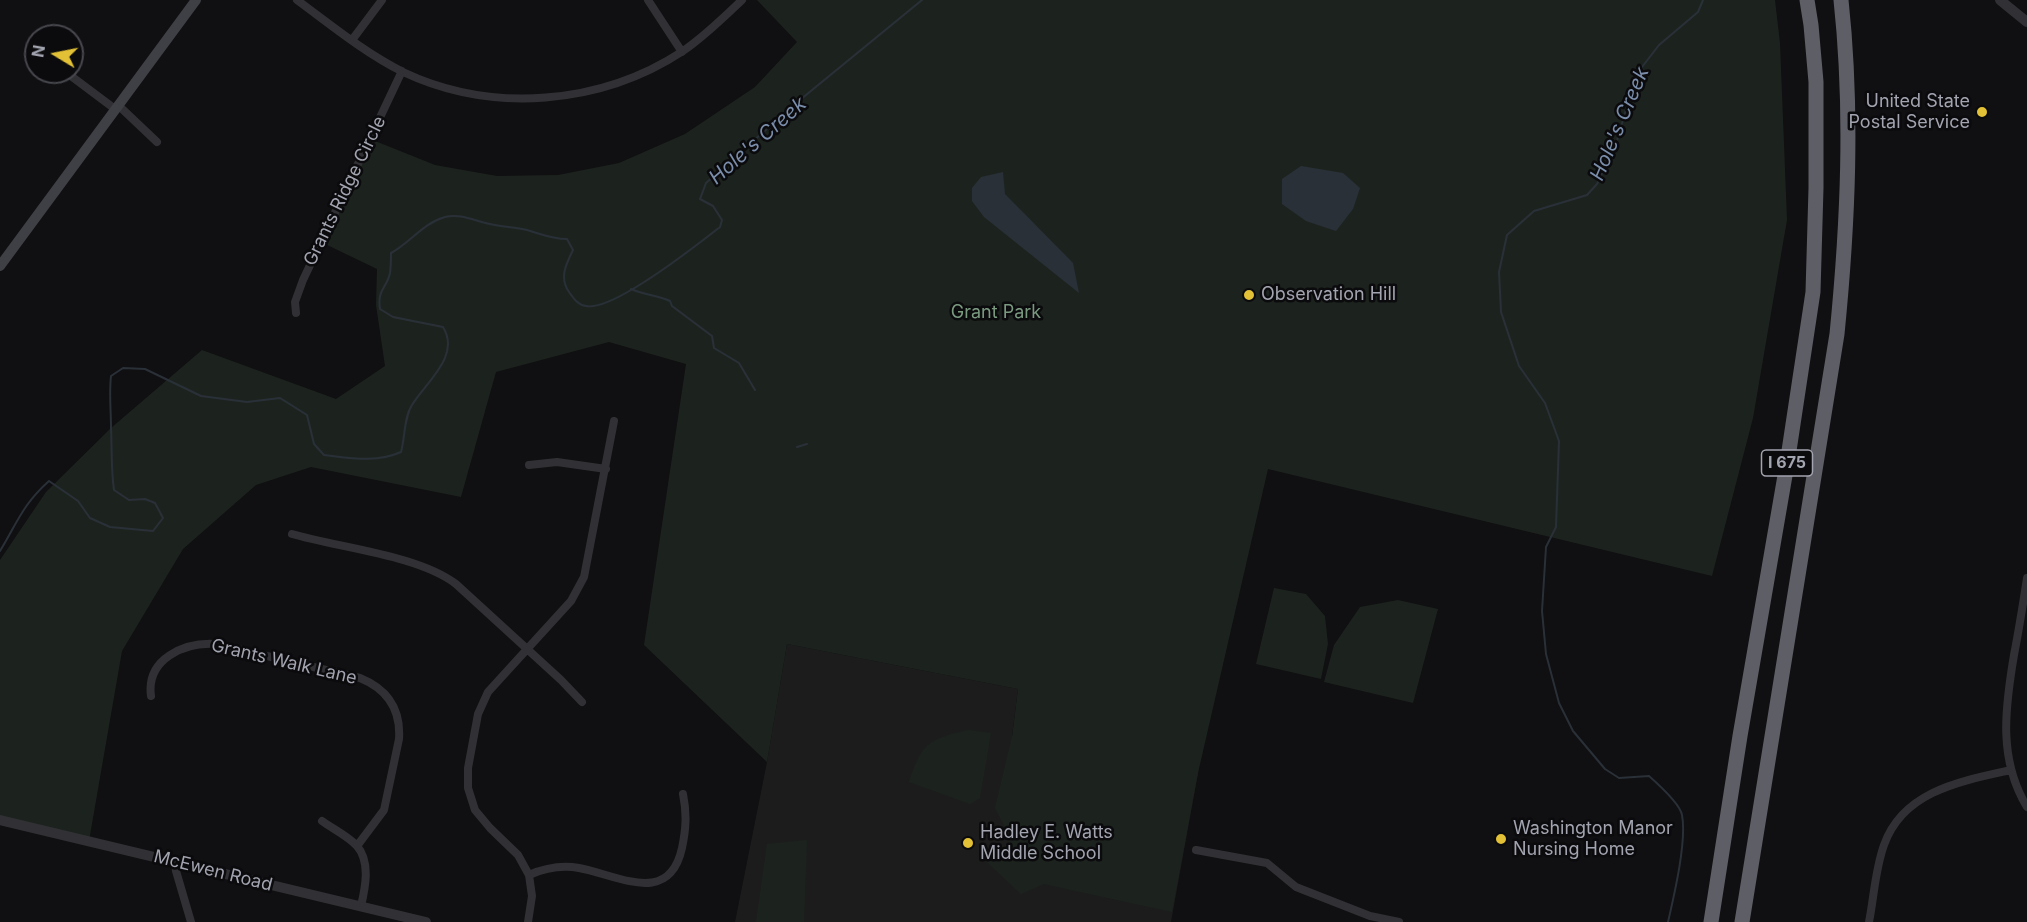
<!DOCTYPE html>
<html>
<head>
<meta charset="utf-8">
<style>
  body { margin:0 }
  #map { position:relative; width:2027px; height:922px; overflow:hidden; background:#100f11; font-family:Inter,sans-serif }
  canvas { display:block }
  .north { position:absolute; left:24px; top:24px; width:60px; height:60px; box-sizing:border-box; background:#0b0a0c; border:2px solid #47484e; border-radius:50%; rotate:280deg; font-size:16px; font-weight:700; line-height:24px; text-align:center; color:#a2a4b0 }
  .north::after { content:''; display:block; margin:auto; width:21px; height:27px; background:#e2c136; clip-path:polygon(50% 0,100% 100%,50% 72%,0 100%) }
</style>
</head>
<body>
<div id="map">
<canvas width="2027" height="922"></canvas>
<div class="north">N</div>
</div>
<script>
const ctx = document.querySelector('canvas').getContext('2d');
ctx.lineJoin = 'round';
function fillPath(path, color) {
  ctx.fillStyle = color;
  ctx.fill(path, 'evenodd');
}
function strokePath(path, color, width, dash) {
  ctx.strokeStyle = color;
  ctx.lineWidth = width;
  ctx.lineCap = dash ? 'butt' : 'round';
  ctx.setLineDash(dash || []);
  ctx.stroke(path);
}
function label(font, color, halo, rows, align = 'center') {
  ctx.font = font + ' Inter,sans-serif';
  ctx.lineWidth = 5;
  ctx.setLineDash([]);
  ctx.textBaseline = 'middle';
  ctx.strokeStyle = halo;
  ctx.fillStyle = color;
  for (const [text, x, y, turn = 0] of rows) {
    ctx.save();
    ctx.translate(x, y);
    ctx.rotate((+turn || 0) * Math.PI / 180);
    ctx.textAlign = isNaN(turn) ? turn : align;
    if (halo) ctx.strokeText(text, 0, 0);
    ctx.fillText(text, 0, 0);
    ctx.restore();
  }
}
fillPath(new Path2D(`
  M787 644 1018 689 1012 736 1198 773 1171 922H735L767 762Z`), '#1c1c1d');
fillPath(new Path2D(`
  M757 0H1775L1780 43 1787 220 1753 418 1712 576 1268 469 1198 773 1172 912 1044 884 1021 894 986 861 1012 840 995 808 1012 737 1018 689 787 644 767 762 644 645 686 364 609 342 496 372 461 497 311 467 256 485 183 549 122 651 89 841 0 820V560L46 492 111 428 202 350 336 399 385 366 376 305 377 269 321 242 370 139 435 165 497 176 558 175 619 163 685 134 755 87 797 42Z
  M1274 588 1306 594 1325 616 1328 644 1321 679 1256 664Z
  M1398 600 1438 609 1413 703 1324 682 1334 645 1360 607Z
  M968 730 991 733 980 798 970 804 909 782C922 743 929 739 968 730Z
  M807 840 804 922H756L767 844Z`), '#1c231e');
fillPath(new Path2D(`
  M1301 166 1343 173 1360 188 1353 209 1336 231 1306 221 1282 204V179Z
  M1003 172 1005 194 1073 263 1079 293 984 217 972 201V188L981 177Z`), '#2a3038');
strokePath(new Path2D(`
  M631 289C644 295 657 295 670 301L672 306 712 336 714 348 739 363 755 390
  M797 447 807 444
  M0 551C17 523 23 504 49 481L78 501 90 518 110 527 153 531 163 518 155 503 145 499 129 500 114 490C111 469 112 449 111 428 111 410 109 394 111 376L123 368 145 369 201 396 247 402 280 398 307 415 314 444 324 455C351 458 376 463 401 452 405 438 404 417 412 405 426 382 461 356 443 327L393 317 380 309C377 289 387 288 390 273 391 266 391 259 391 253 410 243 423 223 445 217 460 213 475 221 490 224 502 227 515 227 527 230 541 234 552 239 567 239L573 250C566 264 559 278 569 292 574 299 578 305 586 306 613 312 697 245 720 227L722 220 713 206 700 199 706 183 795 104 922 0
  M1668 922C1674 896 1687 841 1682 815 1680 804 1658 784 1649 776L1619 778 1605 769 1573 731 1559 703 1546 654 1542 611 1546 547 1556 527 1559 441 1545 403 1519 366 1501 312 1499 272 1507 235 1534 211 1587 195 1597 184 1616 144 1629 99 1642 67 1659 45 1698 12 1703 0`), '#2a3038', 2);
strokePath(new Path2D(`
  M297 0C331 25 365 53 403 72 492 114 601 105 683 51 705 36 723 18 742 0
  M648 0 682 52
  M352 40 382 0
  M71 76 115 109
  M118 105 157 142
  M296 313 295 302 303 280 402 71
  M529 465 557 462 606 469
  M292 534C340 548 418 555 456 584L561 680 582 702
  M2027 578C2023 604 2019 629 2014 655 2005 708 1998 759 2027 807
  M151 696C146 659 184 642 216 644L360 678C387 689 401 709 399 739L384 810 357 846
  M322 821C333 829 348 836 357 846 371 862 365 889 361 906
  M1196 850 1267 863 1296 887 1370 916 1399 922
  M175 862 176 871 191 922
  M529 875C545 868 562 865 579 868 618 875 669 907 682 848 686 829 687 814 683 794
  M528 922 532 896 529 875 518 855 490 828 475 810 468 788V768L478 714 488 692 571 601 584 577 614 421
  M1869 922C1874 897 1875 870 1884 845 1903 791 1961 781 2011 770`), '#313135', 8);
strokePath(new Path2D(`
  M2000 0 2027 22
  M0 820 426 922`), '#313135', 10);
strokePath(new Path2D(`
  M0 266 196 0`), '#3f4045', 10);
strokePath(new Path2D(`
  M1711 922 1740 736 1787 464 1813 292 1816 188V82L1811 25 1807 0
  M1742 922 1837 334C1848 223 1853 111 1841 0`), '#5d5e66', 15);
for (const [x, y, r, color] of [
  [1982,112,6,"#e2c136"],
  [1249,295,6,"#e2c136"],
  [1501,839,6,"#e2c136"],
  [968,843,6,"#e2c136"]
]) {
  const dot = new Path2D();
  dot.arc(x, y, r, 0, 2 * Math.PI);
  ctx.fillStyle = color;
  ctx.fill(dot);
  strokePath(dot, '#0b0a0c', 2);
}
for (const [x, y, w] of [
  [1787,463,51]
]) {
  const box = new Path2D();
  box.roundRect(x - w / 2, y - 13, w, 26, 4.5);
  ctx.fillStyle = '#0b0a0c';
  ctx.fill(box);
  strokePath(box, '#a2a4b0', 1.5);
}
label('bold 16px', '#a2a4b0', null, [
  ["I 675",1787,463]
]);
label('18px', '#a2a4b0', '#0b0a0c', [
  ["United State",1970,102,"right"],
  ["Postal Service",1970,123,"right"],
  ["Observation Hill",1261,295],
  ["Washington Manor",1513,829],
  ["Nursing Home",1513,850],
  ["Hadley E. Watts",980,833],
  ["Middle School",980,854]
], 'left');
label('18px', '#a2a4b0', '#0b0a0c', [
  ["Grants Ridge Circle",345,191,-64],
  ["Grants Walk Lane",284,662,13],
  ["McEwen Road",213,871,14]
]);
label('18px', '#7a9a80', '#0b0a0c', [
  ["Grant Park",996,313]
]);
label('italic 20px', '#7a8daa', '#0b0a0c', [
  ["Hole's Creek",1620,124,-67],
  ["Hole's Creek",758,141,-41]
]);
</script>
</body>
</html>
